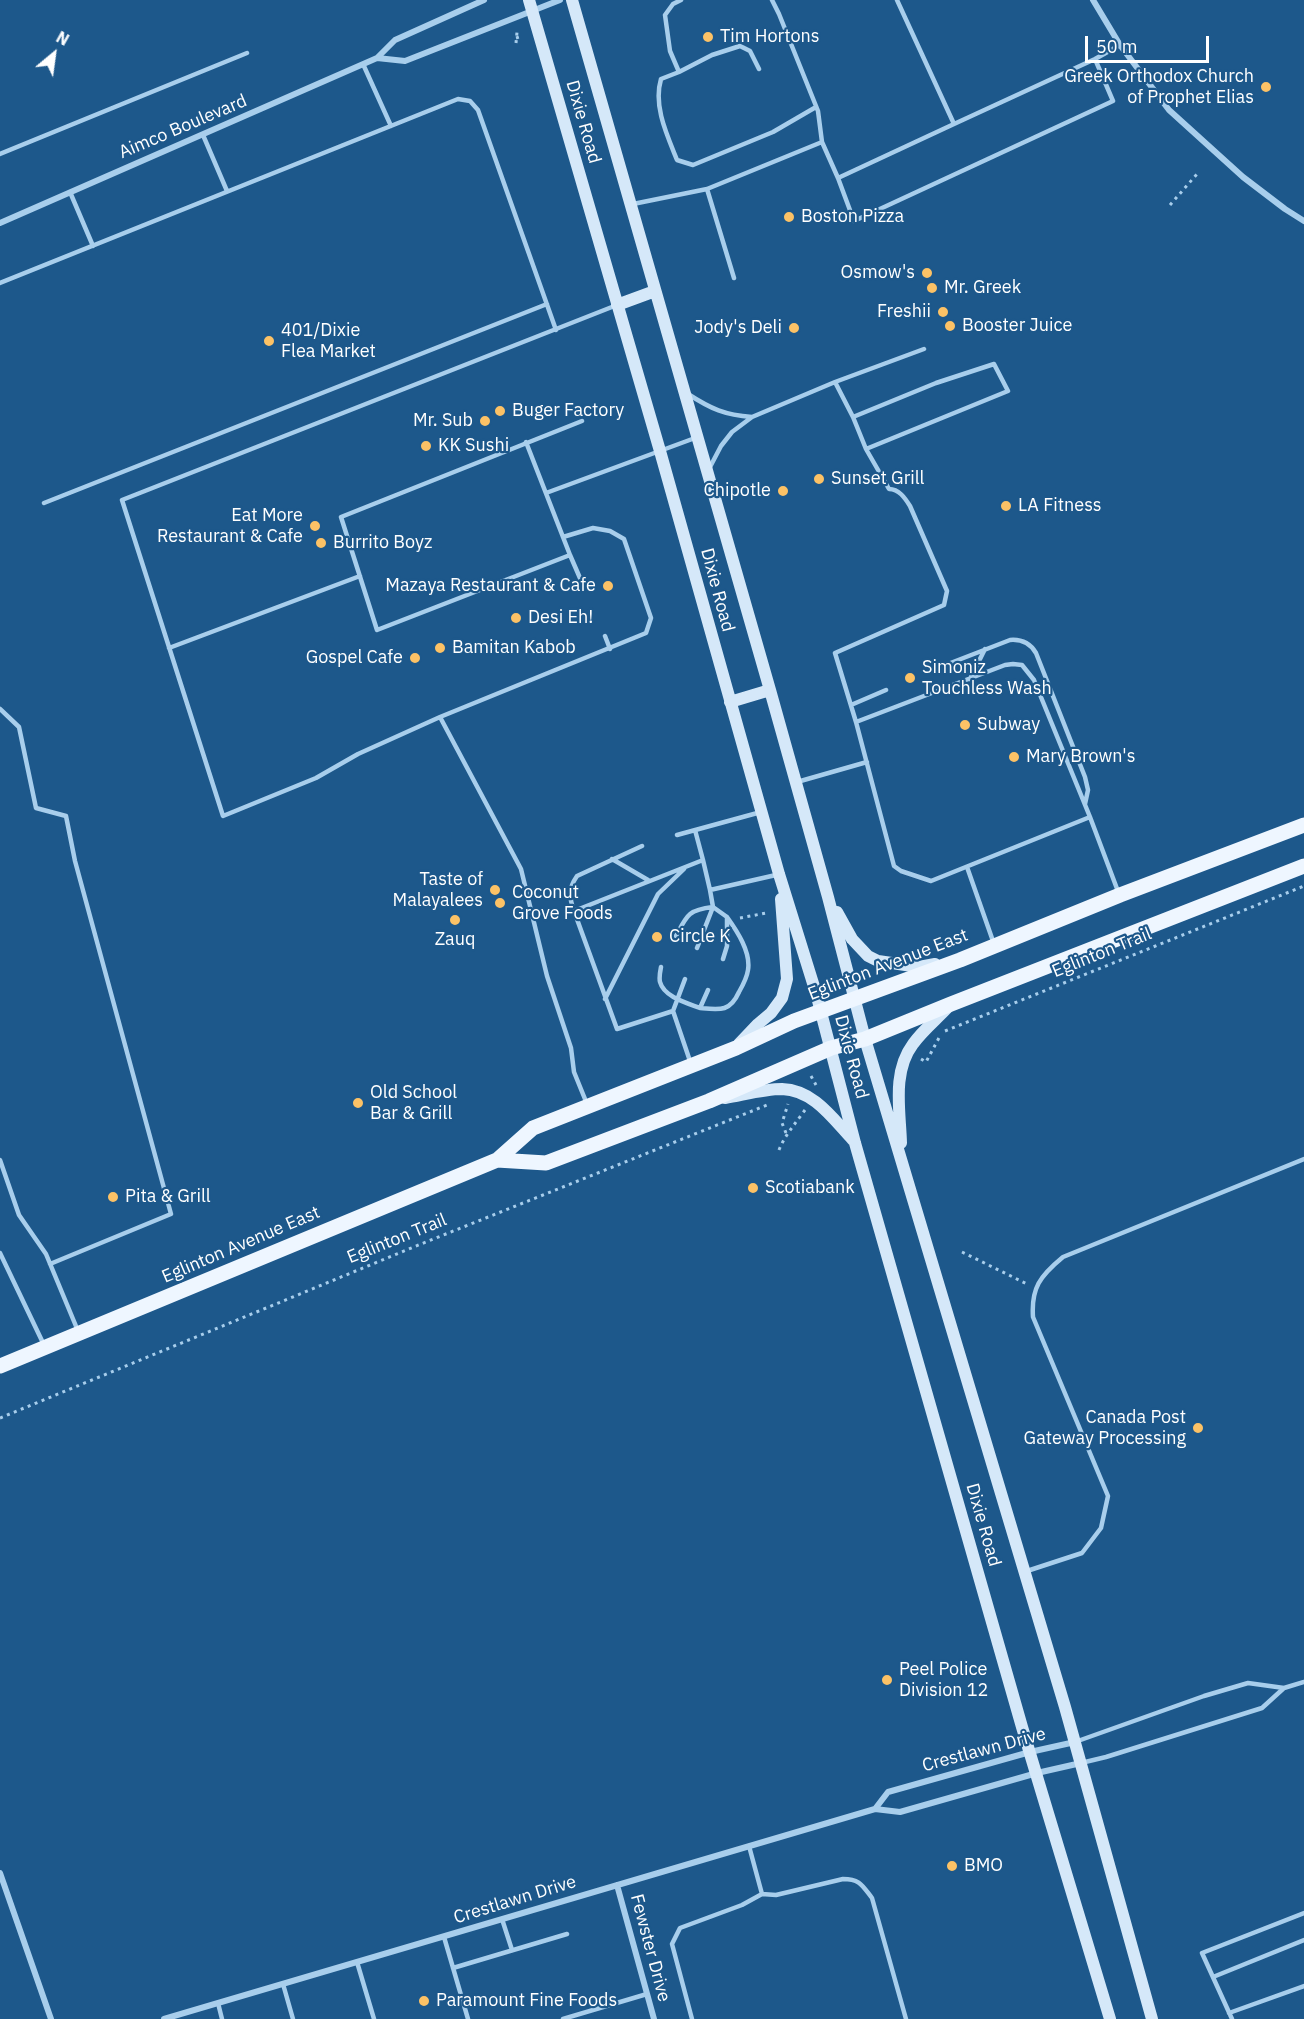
<!DOCTYPE html>
<html>
<head>
<meta charset="utf-8">
<style>
  body { margin:0 }
  #map { position:relative; width:1304px; height:2019px; overflow:hidden; background:#1d588b; font-family:"IBM Plex Sans",sans-serif }
  canvas { display:block }
  .north { position:absolute; left:24px; top:24px; width:60px; height:60px; -webkit-text-stroke:4px #1d588b; paint-order:stroke; rotate:29deg; font-size:16px; font-weight:700; line-height:24px; text-align:center; color:#fff }
  .north::after { content:''; display:block; margin:auto; width:21px; height:27px; background:#fff; clip-path:polygon(50% 0,100% 100%,50% 72%,0 100%) }
  .scale { position:absolute; left:1085px; top:36px; width:124px; height:27px; box-sizing:border-box; border:3px solid #fff; border-top:0; padding-left:8px; font-size:18px; line-height:21px; white-space:nowrap; color:#fff; -webkit-text-stroke:4px #1d588b; paint-order:stroke }
</style>
</head>
<body>
<div id="map">
<canvas width="1304" height="2019"></canvas>
<div class="north">N</div>
<div class="scale">50 m</div>
</div>
<script>
const ctx = document.querySelector('canvas').getContext('2d');
ctx.lineJoin = 'round';
function strokePath(path, color, width, dash) {
  ctx.strokeStyle = color;
  ctx.lineWidth = width;
  ctx.lineCap = dash ? 'butt' : 'round';
  ctx.setLineDash(dash || []);
  ctx.stroke(path);
}
function label(font, color, halo, rows, align = 'center') {
  ctx.font = font + ' "IBM Plex Sans",sans-serif';
  ctx.lineWidth = 4.5;
  ctx.setLineDash([]);
  ctx.textBaseline = 'middle';
  ctx.strokeStyle = halo;
  ctx.fillStyle = color;
  for (const [text, x, y, turn = 0] of rows) {
    ctx.save();
    ctx.translate(x, y);
    ctx.rotate((+turn || 0) * Math.PI / 180);
    ctx.textAlign = isNaN(turn) ? turn : align;
    if (halo) ctx.strokeText(text, 0, 0);
    ctx.fillText(text, 0, 0);
    ctx.restore();
  }
}
strokePath(new Path2D(`
  M516 38 523 36
  M516 43 517 32
  M1170 205 1197 174
  M740 918 766 913
  M945 1031 1304 886
  M921 1059 926 1062 940 1036
  M811 1076 816 1085
  M786 1133 782 1123 788 1104
  M779 1150C785 1135 795 1124 805 1110
  M962 1252 1027 1284
  M0 1418 421 1244 767 1105`), '#a8ceec', 3, [3, 4.5]);
strokePath(new Path2D(`
  M681 0 673 4 665 15 670 51 679 72 712 55 740 46 750 51 759 69
  M772 0 779 14 818 111 822 142
  M363 64 391 126
  M679 72 661 79C653 106 667 135 677 160L693 165 773 132 816 107
  M954 124 1095 59 1120 45
  M203 135 227 191
  M0 154 247 53
  M838 178 854 221 1113 101 1095 59
  M707 189 734 278
  M70 192 93 246
  M633 204 707 189 822 142 838 178 954 124 897 0
  M0 283 458 99 470 101 478 110 556 330
  M835 382 853 417
  M688 394C711 409 725 415 752 417
  M526 442 570 555 377 630 341 517 582 421
  M866 449 1008 391 994 364 936 383 853 417 866 449 889 489C899 489 905 498 910 506L947 591 944 605 835 653 856 722 894 866 901 871 931 881 1090 817 1119 894
  M710 467 721 446 732 432 752 417 835 382 924 349
  M546 493 695 438
  M44 503 547 304
  M570 555 583 585
  M605 636 610 649
  M169 648 360 576
  M935 669 1010 640C1022 639 1030 643 1036 653L1085 777 1088 790 1085 804
  M970 679 985 649
  M851 705 886 690
  M0 709 19 727 36 808 66 816 75 861 171 1214 50 1264
  M440 717 646 633 651 618 624 539 610 531 593 528 563 537
  M856 722 1005 665 1013 664 1022 665 1034 680 1090 817
  M797 782 867 762
  M695 830 703 860
  M677 835 761 812
  M612 859 648 880
  M967 867 994 944
  M574 911C569 897 568 889 577 876L642 846
  M676 936C687 915 688 910 713 907L710 890
  M697 948 713 907 727 917V946L723 959
  M661 967C660 972 659 978 660 982 664 997 687 1003 700 1008L708 990
  M605 999 658 894 684 869
  M700 1008C720 1010 730 1012 739 992 743 985 747 977 748 970 751 952 737 931 727 917
  M673 1011 685 979
  M691 1064 673 1011 617 1029 574 911 703 860 710 890 776 875
  M587 1104 574 1072 571 1048 547 976 521 869 440 717 358 754 316 778 223 816 122 500 617 305
  M0 1160 19 1215 46 1254 78 1331
  M0 1253 44 1345
  M1027 1571 1082 1553 1101 1528 1108 1496 1033 1317C1031 1288 1040 1276 1063 1257L1304 1159
  M1075 1742 1204 1696 1248 1683 1284 1688
  M1081 1763 1106 1757 1262 1708 1284 1688 1304 1682
  M749 1846 762 1894 776 1895 843 1879C860 1879 862 1885 872 1898L906 2019
  M502 1919 512 1950
  M444 1937 468 2019
  M357 1962 374 2019
  M453 1968 567 1934
  M1213 1977 1304 1940
  M283 1984 293 2019
  M218 2003 222 2019
  M1229 2013 1304 1986
  M563 2019 647 1994
  M692 2019 672 1944 680 1928 742 1905 762 1894
  M1232 2019 1202 1953 1304 1913`), '#a8ceec', 4.5);
strokePath(new Path2D(`
  M1093 0 1120 45 1169 110 1243 177 1285 209 1304 221
  M377 58 405 61 560 0
  M0 223 377 58 395 40 484 0
  M875 1809 888 1792 1030 1752 1075 1742
  M0 1873 51 2019
  M617 1885 654 2019
  M164 2019 875 1809 900 1812 1037 1773 1081 1763`), '#a8ceec', 6);
strokePath(new Path2D(`
  M529 0 660 451 779 874 816 993 855 1143 1022 1727 1110 2019
  M572 0 770 690 828 897 865 1039 1065 1707 1152 2019
  M617 305 655 291
  M730 702 770 690
  M837 912 852 939 868 956 878 961 919 967 935 964
  M739 1044 758 1024 771 1013 782 998 787 979 781 899
  M725 1098C743 1095 764 1089 782 1089 814 1090 833 1119 853 1140
  M901 1143C900 1110 892 1072 913 1044 923 1030 937 1019 948 1007`), '#d5e8f9', 12);
strokePath(new Path2D(`
  M497 1160 546 1163 709 1101 831 1048 865 1039 951 1004 1304 866
  M0 1366 497 1160 533 1128 736 1048 794 1021 960 960 1120 895 1304 825`), '#eef6ff', 15);
for (const [x, y, r, color] of [
  [708,37,6,"#fcc266"],
  [1266,87,6,"#fcc266"],
  [789,217,6,"#fcc266"],
  [927,273,6,"#fcc266"],
  [932,288,6,"#fcc266"],
  [943,312,6,"#fcc266"],
  [950,326,6,"#fcc266"],
  [794,328,6,"#fcc266"],
  [269,341,6,"#fcc266"],
  [500,411,6,"#fcc266"],
  [485,421,6,"#fcc266"],
  [426,446,6,"#fcc266"],
  [819,479,6,"#fcc266"],
  [783,491,6,"#fcc266"],
  [1006,506,6,"#fcc266"],
  [315,526,6,"#fcc266"],
  [321,543,6,"#fcc266"],
  [608,586,6,"#fcc266"],
  [516,618,6,"#fcc266"],
  [440,648,6,"#fcc266"],
  [415,658,6,"#fcc266"],
  [910,678,6,"#fcc266"],
  [965,725,6,"#fcc266"],
  [1014,757,6,"#fcc266"],
  [495,890,6,"#fcc266"],
  [500,903,6,"#fcc266"],
  [455,920,6,"#fcc266"],
  [657,937,6,"#fcc266"],
  [358,1103,6,"#fcc266"],
  [753,1188,6,"#fcc266"],
  [113,1197,6,"#fcc266"],
  [1198,1428,6,"#fcc266"],
  [887,1680,6,"#fcc266"],
  [952,1866,6,"#fcc266"],
  [424,2001,6,"#fcc266"]
]) {
  const dot = new Path2D();
  dot.arc(x, y, r, 0, 2 * Math.PI);
  ctx.fillStyle = color;
  ctx.fill(dot);
  strokePath(dot, '#1d588b', 2);
}
label('18px', '#fff', '#1d588b', [
  ["Tim Hortons",720,37],
  ["Greek Orthodox Church",1254,77,"right"],
  ["of Prophet Elias",1254,98,"right"],
  ["Boston Pizza",801,217],
  ["Osmow's",915,273,"right"],
  ["Mr. Greek",944,288],
  ["Freshii",931,312,"right"],
  ["Booster Juice",962,326],
  ["Jody's Deli",782,328,"right"],
  ["401/Dixie",281,331],
  ["Flea Market",281,352],
  ["Buger Factory",512,411],
  ["Mr. Sub",473,421,"right"],
  ["KK Sushi",438,446],
  ["Sunset Grill",831,479],
  ["Chipotle",771,491,"right"],
  ["LA Fitness",1018,506],
  ["Eat More",303,516,"right"],
  ["Restaurant & Cafe",303,537,"right"],
  ["Burrito Boyz",333,543],
  ["Mazaya Restaurant & Cafe",596,586,"right"],
  ["Desi Eh!",528,618],
  ["Bamitan Kabob",452,648],
  ["Gospel Cafe",403,658,"right"],
  ["Simoniz",922,668],
  ["Touchless Wash",922,689],
  ["Subway",977,725],
  ["Mary Brown's",1026,757],
  ["Taste of",483,880,"right"],
  ["Malayalees",483,901,"right"],
  ["Coconut",512,893],
  ["Grove Foods",512,914],
  ["Circle K",669,937],
  ["Zauq",455,940,"center"],
  ["Old School",370,1093],
  ["Bar & Grill",370,1114],
  ["Scotiabank",765,1188],
  ["Pita & Grill",125,1197],
  ["Canada Post",1186,1418,"right"],
  ["Gateway Processing",1186,1439,"right"],
  ["Peel Police",899,1670],
  ["Division 12",899,1691],
  ["BMO",964,1866],
  ["Paramount Fine Foods",436,2001]
], 'left');
label('18px', '#fff', '#1d588b', [
  ["Dixie Road",583,122,74],
  ["Aimco Boulevard",183,127,-23],
  ["Dixie Road",717,590,75],
  ["Eglinton Trail",1102,953,-22],
  ["Eglinton Avenue East",888,965,-21],
  ["Dixie Road",851,1057,75],
  ["Eglinton Trail",397,1239,-22],
  ["Eglinton Avenue East",241,1245,-23],
  ["Dixie Road",983,1525,74],
  ["Crestlawn Drive",984,1750,-15],
  ["Crestlawn Drive",515,1900,-17],
  ["Fewster Drive",650,1948,75]
]);
</script>
</body>
</html>
